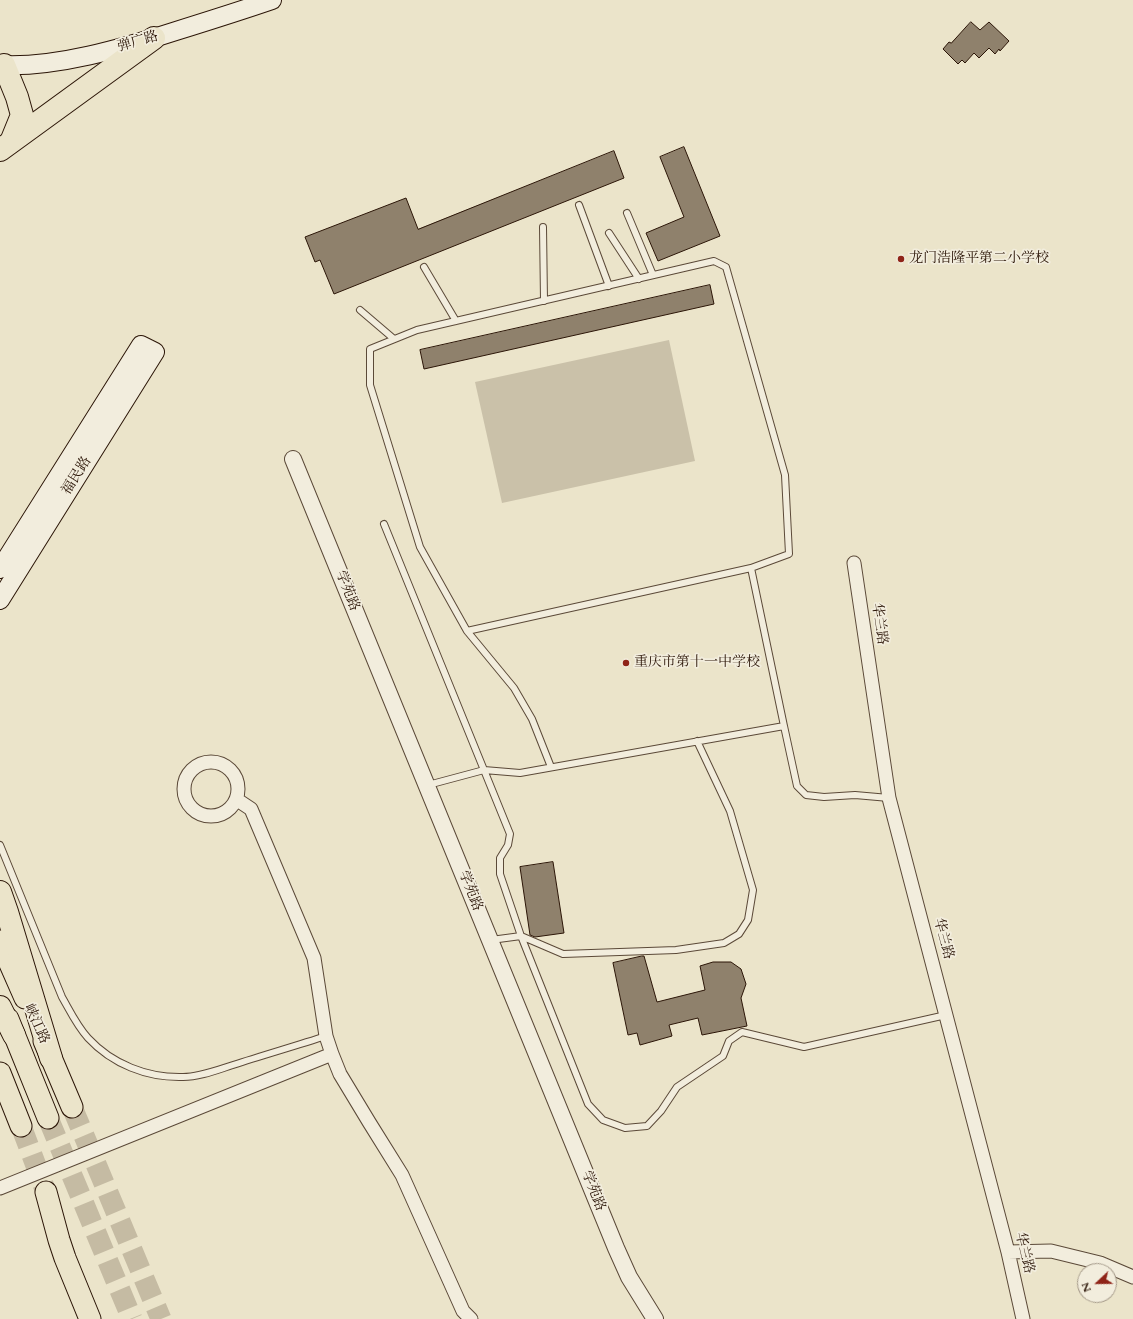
<!DOCTYPE html>
<html>
<head>
<meta charset="utf-8">
<style>
  body { margin:0 }
  #map { position:relative; width:1133px; height:1319px; overflow:hidden; background:#ebe4ca; font-family:Cardo,serif }
  canvas { display:block }
  .north { position:absolute; left:1077px; top:1263px; width:40px; height:40px; box-sizing:border-box; background:#f2eddd; border:1px solid #a29787; border-radius:50%; rotate:248deg; font-size:11px; font-weight:700; line-height:16px; text-align:center; color:#2b1507 }
  .north::after { content:''; display:block; margin:auto; width:14px; height:18px; background:#8f2418; clip-path:polygon(50% 0,100% 100%,50% 72%,0 100%) }
</style>
</head>
<body>
<div id="map">
<canvas width="1133" height="1319"></canvas>
<div class="north">N</div>
</div>
<script>
const ctx = document.querySelector('canvas').getContext('2d');
ctx.lineJoin = 'round';
function fillPath(path, color) {
  ctx.fillStyle = color;
  ctx.fill(path, 'evenodd');
}
function strokePath(path, color, width, dash) {
  ctx.strokeStyle = color;
  ctx.lineWidth = width;
  ctx.lineCap = dash ? 'butt' : 'round';
  ctx.setLineDash(dash || []);
  ctx.stroke(path);
}
function label(font, color, halo, rows, align = 'center') {
  ctx.font = font + ' Cardo,"Noto Serif SC",serif';
  ctx.lineWidth = 3.5;
  ctx.setLineDash([]);
  ctx.textBaseline = 'middle';
  ctx.strokeStyle = halo;
  ctx.fillStyle = color;
  for (const [text, x, y, turn = 0] of rows) {
    ctx.save();
    ctx.translate(x, y);
    ctx.rotate((+turn || 0) * Math.PI / 180);
    ctx.textAlign = isNaN(turn) ? turn : align;
    if (halo) ctx.strokeText(text, 0, 0);
    ctx.fillText(text, 0, 0);
    ctx.restore();
  }
}
fillPath(new Path2D(`
  M669 340 695 461 502 503 475 382Z`), '#cac1a9');
const building = new Path2D(`
  M971 22 980 30 989 22 1009 41 1000 51 999 49 995 54 989 48 979 58 974 53 965 63 962 60 958 64 943 49 949 42 951 43Z
  M684 147 720 236 658 261 646 233 684 217 660 157Z
  M614 151 624 178 334 294 320 260 315 262 305 237 406 198 418 229Z
  M710 285 714 304 424 369 420 350Z
  M553 862 564 933 535 937 530 935 520 867Z
  M642 956H644L657 1002 705 990 700 966 713 962H731L741 969 746 984 741 998 747 1026 702 1035 698 1018 669 1025 672 1036 640 1045 637 1033 628 1035 613 963Z`);
fillPath(building, '#8f816c');
strokePath(building, '#2b1507', 1);
strokePath(new Path2D(`
  M72 1107 161 1319
  M48 1118 132 1319
  M21 1126 46 1192`), '#c5bba3', 21, [21, 10]);
const service = new Path2D(`
  M579 205 609 286
  M627 213 653 275
  M543 227 544 301
  M609 233 639 279
  M424 267 456 321
  M360 310 394 339
  M384 524 510 834 508 845 500 858V874L521 936 563 954 676 950 724 943 739 934 748 920 753 890 730 811 697 741
  M467 631 420 547 370 385V349L417 330 714 261 726 267 785 475 789 554 751 568
  M551 767 532 719 514 688 467 631 751 568 784 726
  M428 785 484 770 520 773 784 726 797 786 806 795 824 797 855 795 889 798
  M0 845 62 997C70 1011 77 1026 88 1038 112 1064 147 1078 183 1077 200 1077 217 1070 233 1065 264 1055 295 1046 326 1036
  M491 940 521 936 588 1104 603 1120 625 1128 647 1126 661 1111 677 1087 723 1056 729 1041 742 1032 804 1047 946 1015`);
const minor = new Path2D(`
  M854 563 889 798 1008 1252 1023 1319
  M184 789a27 27 0 1 1 54 0a27 27 0 1 1-54 0Z
  M236 799 251 809 314 958 326 1036 332 1054 340 1074 369 1122 402 1175 463 1311 471 1319
  M0 1188 332 1054
  M1008 1252 1051 1251 1100 1263 1133 1277`);
const tertiary = new Path2D(`
  M293 459 616 1248 629 1277 655 1319`);
const secondary = new Path2D(`
  M0 65C56 68 123 48 176 31 208 21 240 11 272 0
  M0 569 141 345 155 352 0 600`);
const trunk = new Path2D(`
  M0 941 25 998
  M8 1019 48 1118
  M44 1041 72 1107
  M0 1073 21 1126
  M46 1192 59 1240 65 1258 90 1319`);
const motorway = new Path2D(`
  M0 67 4 65 17 97 22 115 11 142
  M0 150 154 38
  M0 892 7 912 51 1058
  M0 1007 14 1035`);
strokePath(service, '#5b4938', 8);
strokePath(minor, '#5b4938', 15);
strokePath(tertiary, '#5b4938', 18);
strokePath(secondary, '#2b1507', 20);
strokePath(trunk, '#2b1507', 23);
strokePath(motorway, '#2b1507', 24);
strokePath(service, '#f2eddd', 6);
strokePath(minor, '#f2eddd', 13);
strokePath(tertiary, '#f2eddd', 16);
strokePath(secondary, '#f2eddd', 18);
strokePath(trunk, '#ebe4ca', 21);
strokePath(motorway, '#ebe4ca', 22);
for (const [x, y, r, color] of [
  [901,259,4,"#8f2418"],
  [626,663,4,"#8f2418"]
]) {
  const dot = new Path2D();
  dot.arc(x, y, r, 0, 2 * Math.PI);
  ctx.fillStyle = color;
  ctx.fill(dot);
  strokePath(dot, '#f2eddd', 1.5);
}
label('14px', '#2b1507', '#f2eddd', [
  ["弹广路",138,42,-16],
  ["福民路",77,476,-58],
  ["学苑路",347,591,68],
  ["华兰路",879,624,82],
  ["学苑路",470,891,68],
  ["华兰路",943,939,75],
  ["峡江路",36,1024,66],
  ["学苑路",593,1191,68],
  ["华兰路",1024,1253,77]
]);
label('14px', '#2b1507', '#f2eddd', [
  ["龙门浩隆平第二小学校",909,259],
  ["重庆市第十一中学校",634,663]
], 'left');
</script>
</body>
</html>
